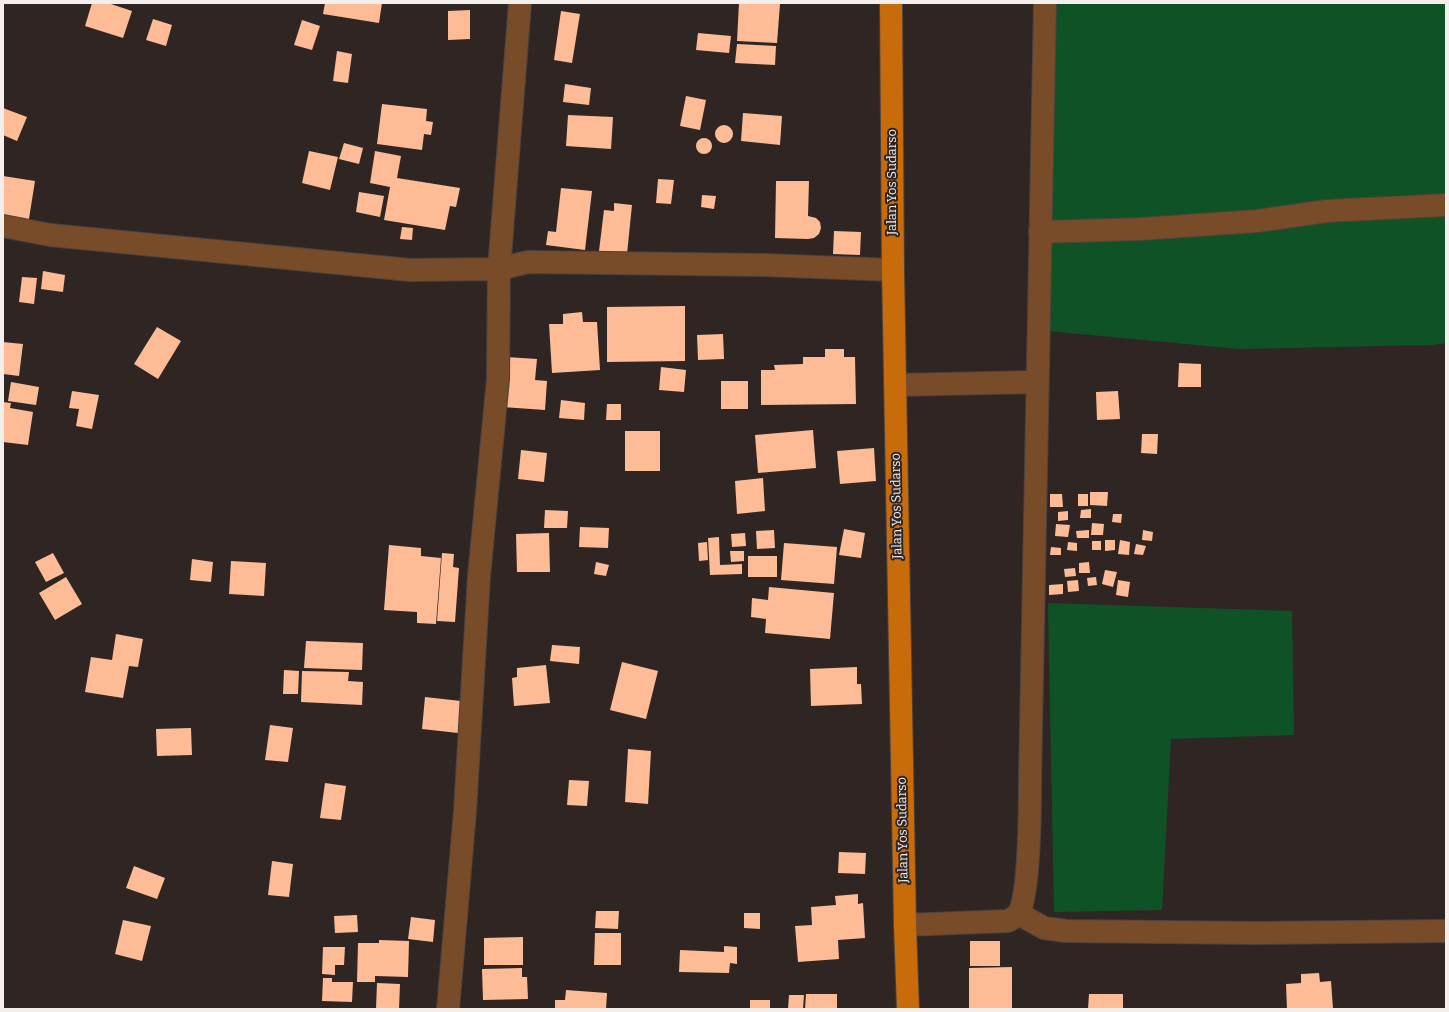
<!DOCTYPE html>
<html>
<head>
<meta charset="utf-8">
<style>
  body { margin:0 }
  #map { position:relative; width:1449px; height:1012px; overflow:hidden; background:#2f2623; font-family:Bitter,serif }
  canvas { display:block }
  .frame { position:absolute; inset:0; border:4px solid #f5efec; pointer-events:none }
</style>
</head>
<body>
<div id="map">
<canvas width="1449" height="1012"></canvas>
<div class="frame"></div>
</div>
<script>
const ctx = document.querySelector('canvas').getContext('2d');
ctx.lineJoin = 'round';
function fillPath(path, color) {
  ctx.fillStyle = color;
  ctx.fill(path, 'evenodd');
}
function strokePath(path, color, width, dash) {
  ctx.strokeStyle = color;
  ctx.lineWidth = width;
  ctx.lineCap = dash ? 'butt' : 'round';
  ctx.setLineDash(dash || []);
  ctx.stroke(path);
}
function label(font, color, halo, rows, align = 'center') {
  ctx.font = font + ' Bitter,serif';
  ctx.lineWidth = 4;
  ctx.setLineDash([]);
  ctx.textBaseline = 'middle';
  ctx.strokeStyle = halo;
  ctx.fillStyle = color;
  for (const [text, x, y, turn = 0] of rows) {
    ctx.save();
    ctx.translate(x, y);
    ctx.rotate((+turn || 0) * Math.PI / 180);
    ctx.textAlign = isNaN(turn) ? turn : align;
    if (halo) ctx.strokeText(text, 0, 0);
    ctx.fillText(text, 0, 0);
    ctx.restore();
  }
}
fillPath(new Path2D(`
  M1055 3H1446V343L1433 345 1239 349 1048 331Z
  M1048 603 1292 611 1294 735 1171 739 1162 910 1054 912Z`), '#0e5226');
fillPath(new Path2D(`
  M92 3H108L132 11 123 38 85 26Z
  M325 3H382L379 23 323 14Z
  M739 3 780 4 777 43 737 41Z
  M470 10V39L448 40V11Z
  M561 11 580 14 572 63 554 60Z
  M153 19 172 25 166 46 146 40Z
  M302 20 320 26 312 50 294 45Z
  M698 33 731 36 729 53 696 50Z
  M737 44 776 46 775 65 735 63Z
  M337 51 352 54 348 83 333 81Z
  M565 84 591 88 589 105 563 102Z
  M686 96 706 100 700 130 680 126Z
  M382 104 427 109 426 121 433 122 431 135 424 134 422 150 377 144Z
  M3 108 27 117 17 141 3 135Z
  M743 113 782 116 780 145 741 141Z
  M568 115 613 117 611 149 566 146Z
  M715 134a9 9 0 1 1 18 0a9 9 0 1 1-18 0Z
  M696 146a8 8 0 1 1 16 0a8 8 0 1 1-16 0Z
  M344 143 363 148 359 164 339 159Z
  M309 151 338 157 330 190 302 183Z
  M375 151 401 156 397 178 460 188 456 207 450 206 445 230 384 220 390 187 370 183Z
  M3 176 35 181 28 225 3 220Z
  M658 179 674 180 671 204 656 203Z
  M776 181H809L808 216 816 218 820 222 821 228 819 234 814 238 808 239 775 238Z
  M561 188 592 191 585 250 546 245 548 231 556 232Z
  M359 192 384 196 380 217 356 212Z
  M702 195 716 196 714 209 701 207Z
  M614 203 632 205 627 254 599 251 604 210 614 211Z
  M402 227 413 228 412 240 400 239Z
  M834 231 861 232 860 255 833 254Z
  M43 271 65 275 63 292 41 289Z
  M22 277 37 278 34 304 19 302Z
  M685 306V361L607 362V307Z
  M582 312 583 322H597L600 370 552 373 549 324H563V314Z
  M157 327 181 341 158 379 134 364Z
  M723 334 724 359 698 360 697 335Z
  M3 342 23 344 19 376 3 374Z
  M825 349H844V357H855L856 404 761 405V370H775L774 365 803 364V357H825Z
  M506 357 537 359 535 380 547 381 545 410 502 407Z
  M1179 363 1201 364V387H1178Z
  M661 367 686 370 684 392 659 390Z
  M721 381H748V409H721Z
  M11 382 39 387 36 405 8 401Z
  M72 391 99 395 92 429 76 426 79 409 69 408Z
  M1118 391 1120 419 1097 420 1096 392Z
  M561 400 585 403 584 420 559 418Z
  M3 402 11 403 10 408 33 412 28 445 3 442Z
  M607 404H621V420H606Z
  M813 430 816 468 758 473 755 435Z
  M625 431H660V471H625Z
  M1142 434H1158L1157 454 1141 453Z
  M874 448 876 481 840 484 837 451Z
  M521 450 547 453 544 482 518 479Z
  M763 478 765 511 737 514 735 481Z
  M1090 492H1108L1107 506 1090 505Z
  M1050 494H1062L1063 507H1050Z
  M1078 494H1088V506H1078Z
  M1091 509V518H1080L1081 510Z
  M545 510 568 511 567 528H544Z
  M1068 511V520L1058 521V512Z
  M1113 514H1122L1121 523 1112 522Z
  M1092 523 1104 524 1103 535H1091Z
  M1056 524 1070 525 1068 537 1055 536Z
  M580 527 609 528 608 548 579 547Z
  M844 529 865 533 861 558 839 555Z
  M774 530 775 548 757 549 756 531Z
  M1089 530V538H1077L1076 531Z
  M1143 530 1153 532 1152 541 1142 540Z
  M549 533 550 572H517L516 534Z
  M745 533 746 546 732 547 731 534Z
  M719 537 720 565 742 564V574L710 575 708 538Z
  M1105 540H1115V550L1105 551Z
  M1120 540 1130 542 1129 555 1118 554Z
  M1092 541H1101V550H1092Z
  M707 542 708 560 699 561 698 543Z
  M1068 542 1077 543V551L1067 550Z
  M784 543 837 547 834 584 781 580Z
  M1136 544 1146 546 1143 555 1134 554Z
  M389 545 421 548V556L441 558 436 624 417 623V612L384 610Z
  M1051 547 1061 548V555H1050Z
  M730 551H744V561L731 562Z
  M53 553 64 573 46 582 35 562Z
  M442 553 454 554 453 567 459 568 455 622 437 621Z
  M748 556H777V577H748Z
  M192 559 213 562 211 582 190 580Z
  M231 561 266 563 264 596 229 594Z
  M596 562 609 565 606 576 594 574Z
  M1089 562 1090 573H1079V563Z
  M1075 568 1076 576 1065 577 1064 569Z
  M1105 570 1117 572 1113 587 1102 584Z
  M66 577 82 604 55 620 39 593Z
  M1096 577 1097 585 1088 586 1087 578Z
  M1078 580 1079 591 1068 592 1067 581Z
  M1118 580 1130 582 1128 597 1116 595Z
  M1063 584V594L1049 595V585Z
  M769 587 834 593 830 639 765 633 766 619 751 617 752 598 768 600Z
  M116 634 143 639 138 667 129 666 123 698 85 692 91 657 112 660Z
  M306 641 363 643 362 670 304 668Z
  M552 645 580 647 579 664 550 661Z
  M622 662 658 671 646 719 610 710Z
  M546 665 550 703 514 706 512 678 517 677V668Z
  M857 667V684H861L862 704 811 706 810 669Z
  M284 670 299 671 298 694H283Z
  M302 671 349 672 348 681 363 682 362 705 301 702Z
  M425 697 461 701 458 733 422 729Z
  M270 725 293 728 288 762 265 760Z
  M191 728 192 755 157 756 156 729Z
  M628 749 651 751 648 804 625 802Z
  M569 780 589 781 587 806 567 805Z
  M325 783 346 786 341 820 320 818Z
  M839 852 866 853 865 874 838 873Z
  M272 861 293 864 289 897 268 895Z
  M134 866 165 878 157 899 126 888Z
  M858 894V904L863 903 865 938 838 940 839 959 798 962 795 926 812 925 811 907 836 905 835 896Z
  M596 911H619L618 929 595 928Z
  M744 913H760V929L744 928Z
  M357 915 358 932 335 933 334 916Z
  M411 917 435 920 433 942 408 939Z
  M123 920 151 926 142 961 115 954Z
  M595 933H621V965H594Z
  M523 937V965H484V938Z
  M379 940 409 941 408 977 375 976V982H357L358 943H379Z
  M970 941H1000V966H970Z
  M724 946 737 947V964L730 963 729 973 679 972 680 950 724 952Z
  M323 947H345L344 965H335V975L322 974Z
  M1012 967V1009H969V968Z
  M522 968V977H527L528 999 483 1000 482 969Z
  M1319 973 1320 982 1331 981 1333 1009H1287L1286 984 1301 983V974Z
  M323 978H332V982H353L352 1002 322 1001Z
  M377 983 400 984 399 1009H376Z
  M566 990 607 993 606 1009H555V1000H565Z
  M806 994H837V1009H805Z
  M1089 994H1123V1009H1088Z
  M789 995H804L803 1009H788Z
  M750 1000H770V1009H750Z`), '#febc96');
const minor = new Path2D(`
  M3 226 50 235 410 270 499 269 528 262 765 265 893 270
  M1040 232 1140 229 1257 221 1327 211 1446 205
  M895 385 1037 382
  M1019 914 1044 928 1066 931 1256 933 1446 931
  M905 925 1008 921C1011 919 1016 917 1018 914 1030 901 1030 801 1030 779L1045 3
  M448 1009 465 811 479 576 498 379 499 269 520 3`);
const primary = new Path2D(`
  M891 3 893 270 905 925 908 1009`);
strokePath(minor, '#4b423f', 24);
strokePath(primary, '#4b423f', 24);
strokePath(minor, '#794c29', 22);
strokePath(primary, '#c86b0a', 22);
label('13px', '#f5efec', '#2f2623', [
  ["Jalan Yos Sudarso",892,182,-90],
  ["Jalan Yos Sudarso",897,506,-91],
  ["Jalan Yos Sudarso",903,830,-91]
]);
</script>
</body>
</html>
